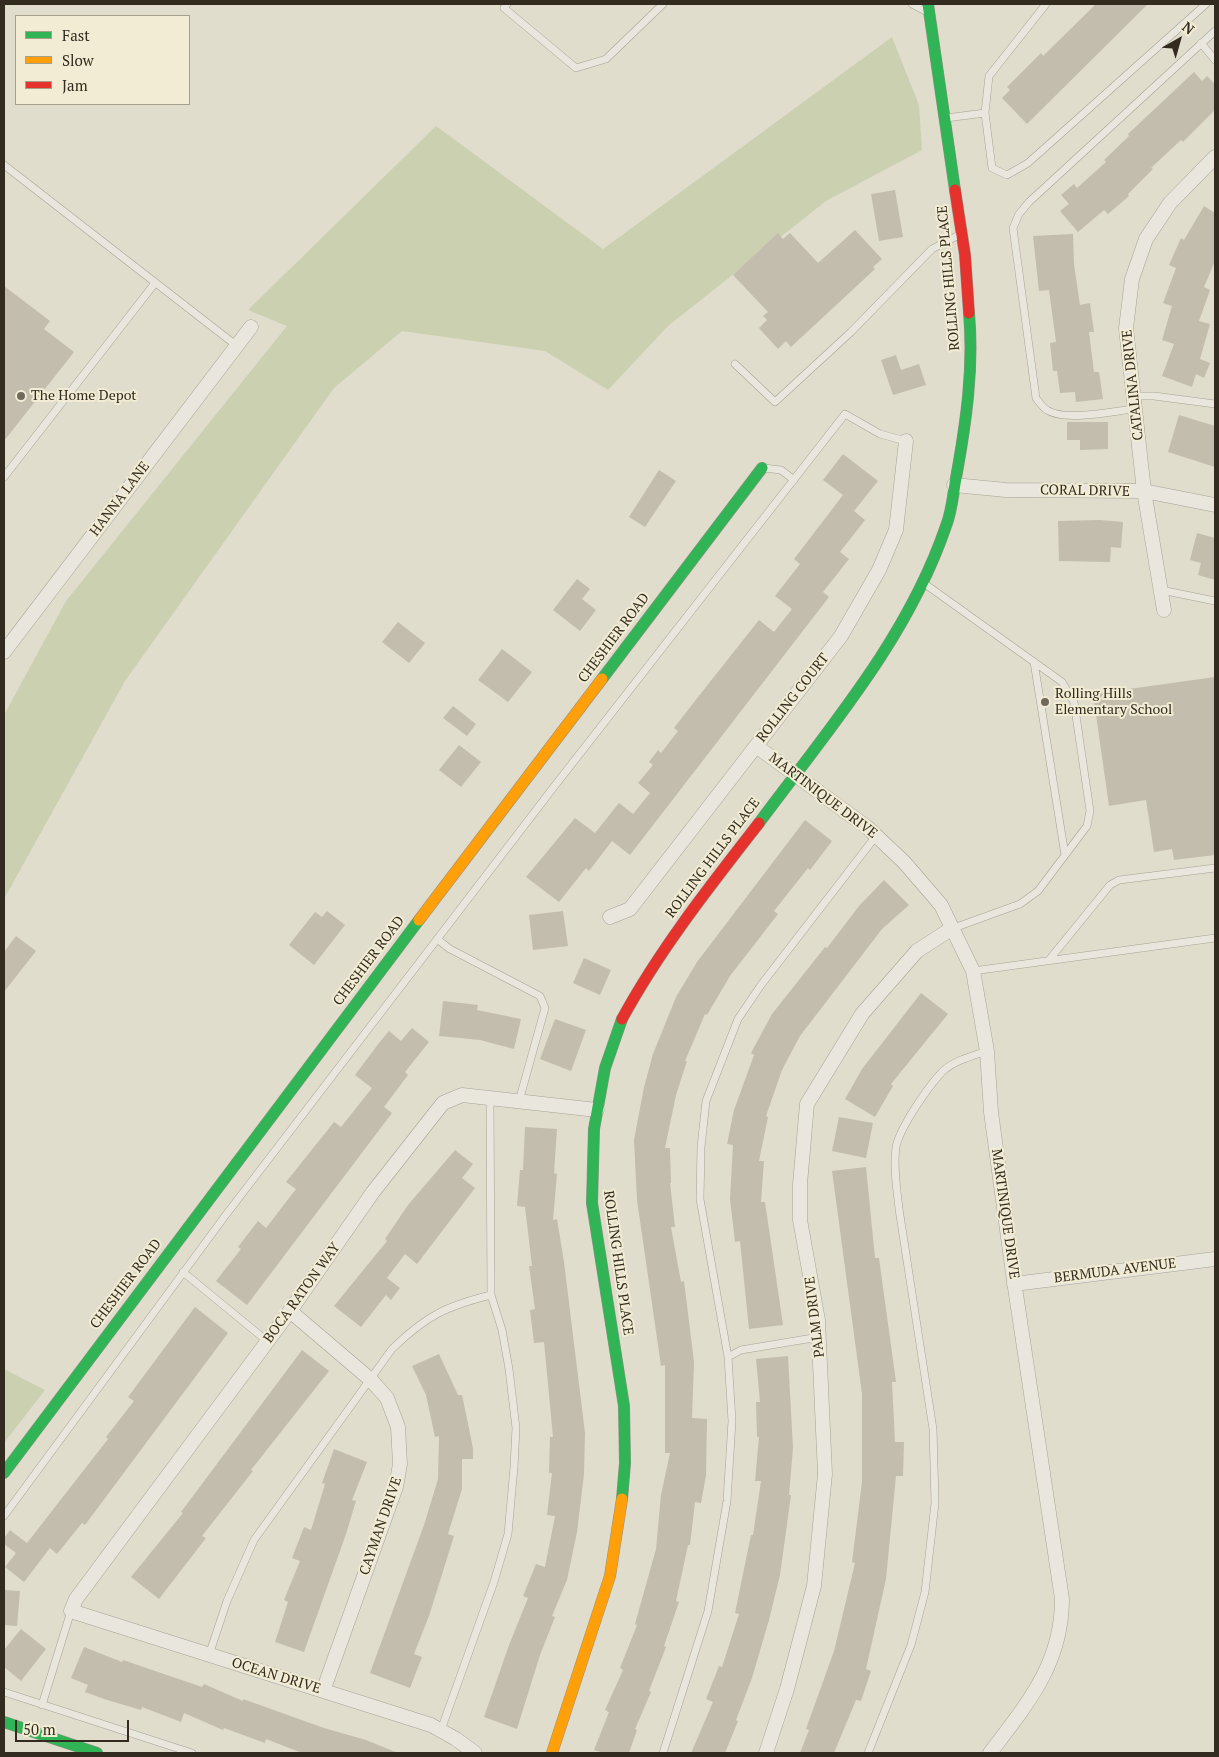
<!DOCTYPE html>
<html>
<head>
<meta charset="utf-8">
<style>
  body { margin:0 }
  #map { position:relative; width:1219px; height:1757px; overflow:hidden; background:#e0ddcd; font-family:"PT Serif",serif }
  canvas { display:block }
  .frame { position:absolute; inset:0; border:5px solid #332b1f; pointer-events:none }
  .legend { position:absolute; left:15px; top:15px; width:175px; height:90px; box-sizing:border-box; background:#f1ecd3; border:1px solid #a59f8b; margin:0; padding:6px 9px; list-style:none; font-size:15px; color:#332b1f }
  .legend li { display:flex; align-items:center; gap:10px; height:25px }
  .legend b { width:25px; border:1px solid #a59f8b }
  .north { position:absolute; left:1154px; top:15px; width:50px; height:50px; -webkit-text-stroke:4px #f1ecd3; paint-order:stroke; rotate:38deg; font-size:14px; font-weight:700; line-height:20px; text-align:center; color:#332b1f }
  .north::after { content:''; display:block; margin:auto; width:18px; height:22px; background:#332b1f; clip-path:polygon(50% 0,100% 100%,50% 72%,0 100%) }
  .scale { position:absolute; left:15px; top:1720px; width:114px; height:22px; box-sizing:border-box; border:2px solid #332b1f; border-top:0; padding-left:6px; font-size:15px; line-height:18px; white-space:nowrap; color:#332b1f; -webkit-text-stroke:4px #f1ecd3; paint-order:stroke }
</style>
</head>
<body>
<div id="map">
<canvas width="1219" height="1757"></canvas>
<div class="frame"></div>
<ul class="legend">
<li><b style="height:6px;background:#30b455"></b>Fast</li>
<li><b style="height:6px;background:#ff9f0a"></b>Slow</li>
<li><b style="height:6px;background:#e5322d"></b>Jam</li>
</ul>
<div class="north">N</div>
<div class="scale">50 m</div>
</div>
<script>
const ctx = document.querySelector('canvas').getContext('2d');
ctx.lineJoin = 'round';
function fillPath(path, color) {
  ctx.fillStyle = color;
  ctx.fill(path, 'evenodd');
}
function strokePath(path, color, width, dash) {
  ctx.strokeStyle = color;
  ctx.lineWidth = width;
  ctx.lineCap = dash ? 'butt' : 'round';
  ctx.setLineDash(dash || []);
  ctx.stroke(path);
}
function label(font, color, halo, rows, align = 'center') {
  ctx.font = font + ' "PT Serif",serif';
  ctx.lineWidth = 4;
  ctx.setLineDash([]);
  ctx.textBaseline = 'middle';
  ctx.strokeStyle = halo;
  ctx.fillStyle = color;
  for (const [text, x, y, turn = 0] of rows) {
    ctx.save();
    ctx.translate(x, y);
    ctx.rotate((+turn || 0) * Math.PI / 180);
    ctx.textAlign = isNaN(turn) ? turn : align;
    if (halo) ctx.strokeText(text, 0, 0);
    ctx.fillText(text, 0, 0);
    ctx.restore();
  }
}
fillPath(new Path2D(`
  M892 37 919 105 922 150 826 201 668 326 608 390 545 351 402 331 334 388 125 681 4 899V715L66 601 287 326 248 310 436 126 603 249Z
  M4 1369 45 1390 4 1443Z`), '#cbd0b1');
fillPath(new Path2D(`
  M1096 4H1148L1027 124 1002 98 1010 90 1007 87 1041 53 1043 56Z
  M1194 72 1202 81 1207 76 1215 84V110L1183 142 1181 140 1151 168 1153 169 1128 194 1129 196 1108 214 1104 210 1078 232 1060 211 1069 204 1061 195 1074 184 1077 188 1106 162 1104 160 1129 136 1128 134Z
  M895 190 903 237 879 241 871 194Z
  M1204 206 1215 213V261L1204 287 1210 290 1199 321 1210 324 1200 359 1210 363 1204 378 1196 374 1192 387 1162 376 1174 344 1162 340 1172 306 1163 303 1176 268 1169 265 1181 238 1184 240Z
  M855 230 882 259 873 267 875 269 791 347 786 341 778 349 759 328 767 320 763 316 768 312 733 275 778 233 783 239 790 233 818 263Z
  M1073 234 1074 264 1080 305 1090 303 1094 332H1089L1094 372H1099L1103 399 1076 402 1075 392 1060 393 1057 371H1053L1050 343 1056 342 1049 290 1039 291 1033 236Z
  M4 286 50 321 44 329 74 352 4 441Z
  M896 355 901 370 919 364 926 385 893 395 881 360Z
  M1179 415 1215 426V467L1168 452Z
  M1067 422H1108V449L1080 450V440H1067Z
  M843 454 878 481 854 511 865 520 840 552 849 559 823 592 829 597 630 855 612 841 589 871 586 868 559 902 526 877 575 818 595 833 619 803 633 814 650 793 638 783 653 765 649 762 658 750 661 753 678 731 674 728 698 697 759 620 774 632 792 609 775 596 800 564 794 559 843 495 823 480Z
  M659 470 676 481 645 527 629 517Z
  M1100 520 1123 522 1121 548 1111 547 1110 562 1059 561 1058 521Z
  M1197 533 1215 538V580L1198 575 1201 563 1190 560Z
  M577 579 590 589 582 599 596 610 580 631 553 610Z
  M398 622 425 643 409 663 382 642Z
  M502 649 532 672 508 702 478 680Z
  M1215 677V855L1174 860 1172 849 1154 852 1146 800 1109 806 1093 694Z
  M453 706 476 724 467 736 443 718Z
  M459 745 481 762 461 787 439 770Z
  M805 820 832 841 810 870 808 868 774 911 778 914 730 976 707 1015 705 1014 685 1061H687L676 1095 665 1148H670L671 1183H670L675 1227H671L681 1282 684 1281 694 1362 692 1418 707 1419 706 1475 701 1503 695 1502 690 1545H688L676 1601 679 1602 664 1646 666 1647 649 1691 651 1692 635 1729 637 1730 629 1753H603L594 1750 609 1712 605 1710 623 1670 620 1668 637 1625 635 1624 656 1549 661 1495 670 1453H665V1365L661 1366 637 1200 634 1140 644 1087 653 1054 676 997 697 962Z
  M884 880 909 905 882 929 800 1036 782 1070 766 1116 768 1117 759 1161H764L761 1202H765L783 1325 749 1329 740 1241 735 1242 730 1199 733 1145 727 1144 734 1110 754 1055 751 1053 772 1014 825 947 827 948 859 906Z
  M327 911 345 925 314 965 289 945 315 912 322 917Z
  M563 911 568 946 533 950 529 915Z
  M16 936 36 951 4 992V952Z
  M584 958 611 970 600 995 573 983Z
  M921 993 948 1014 891 1084 893 1086 875 1117 845 1099 862 1069Z
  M443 1001 478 1005 477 1010 521 1019 514 1049 480 1040 439 1036Z
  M555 1019 586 1030 571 1071 540 1059Z
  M412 1028 429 1042 405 1072 408 1075 384 1107 392 1113 247 1305 216 1281 241 1249 238 1247 258 1221 266 1228 296 1189 286 1182 334 1122 341 1127 372 1088 355 1075 379 1043 389 1031 401 1041Z
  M839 1117 873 1123 866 1158 832 1151Z
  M525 1127 557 1129 554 1173 557 1174 553 1220 557 1219 564 1262 585 1433 584 1474 577 1532 567 1580 552 1616 555 1617 540 1655 517 1729 484 1717 509 1645 528 1598 523 1596 536 1564 545 1567 555 1516 547 1515 552 1473H549L550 1437H553L544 1342 534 1343 530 1310 535 1309 529 1266H532L525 1207 517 1206 520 1170H523Z
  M455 1150 473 1164 462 1178 475 1188 417 1264 405 1254 387 1278 400 1288 391 1300 386 1295 361 1327 334 1306 387 1241 385 1239 408 1205Z
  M866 1167 875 1258H879L896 1382H892L895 1442H904L903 1476H896L886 1579 866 1669 871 1671 861 1701 856 1700 834 1753H800L809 1730 806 1729 834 1651 855 1563 852 1562 862 1482V1394L832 1171Z
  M195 1307 228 1333 85 1525 82 1523 57 1554 50 1548 24 1582 5 1567 16 1553 4 1544V1538L10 1530 27 1543 108 1439 106 1437 134 1401 128 1397Z
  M302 1350 329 1371 251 1470 253 1471 202 1536 206 1538 159 1599 131 1577 183 1513 181 1512Z
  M439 1354 458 1395H462L473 1448V1459H462V1489L448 1534 454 1536 429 1616 414 1654 422 1657 410 1688 370 1673 424 1525 438 1479 439 1436 435 1437 426 1395 412 1366Z
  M788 1356 793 1448 789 1495H791L780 1575 769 1620 752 1678 736 1720 738 1721 725 1753H691L713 1702 706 1699 719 1666 722 1667 739 1614 735 1613 751 1535H753L761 1481H755L759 1437H757L756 1402H760L756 1359Z
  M334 1449 367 1462 352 1500 356 1501 346 1534 304 1652 275 1642 288 1602 284 1600 300 1561 292 1558 304 1527 311 1530 325 1484 322 1483Z
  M4 1590 20 1591 17 1626 4 1625Z
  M21 1629 46 1649 21 1681 4 1667V1650Z
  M84 1647 122 1662 123 1660 202 1687 204 1684 243 1701V1699L324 1728 366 1740 398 1753H302L266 1739 265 1743 224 1728 223 1730 184 1713 181 1722 142 1707 141 1710 104 1699 85 1692 88 1685 71 1678Z`), '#c3bdae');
const lane = new Path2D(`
  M507 4 504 8 576 68 606 59 663 4
  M912 4 927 12
  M1046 4 989 76 985 113 992 168 1007 175 1028 163 1206 4
  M1201 43 1215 60
  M946 118 985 113
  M4 165 237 346
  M735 364 775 402 851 332 932 249 959 235
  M1133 396H1154L1215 404
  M1134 409C1113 411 1064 422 1047 410 1043 408 1039 402 1036 398L1013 228 1019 214 1029 202 1215 31
  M764 468 781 470 794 480
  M4 477 155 283
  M925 584 1062 682 1074 702 1090 811 1087 826 1038 891 1020 904 951 929
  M1161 590 1215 601
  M1034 662 1065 855
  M437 939 450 949 540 996 545 1008 519 1101
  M1049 960 1110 885 1119 880 1215 868
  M973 971 1215 938
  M183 1272 267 1341
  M728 1357 741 1350 819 1337
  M4 1516 225 1216 553 788 845 414 880 434 906 441
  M209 1655 227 1601 254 1540 392 1349C426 1316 446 1306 491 1295
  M4 1692 192 1753
  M42 1705 71 1611
  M441 1730 494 1582 508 1534 514 1467 516 1428 509 1369 502 1330 491 1295 490 1098
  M663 1753 708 1611 727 1501 732 1421 728 1357 700 1199 701 1147 706 1101 738 1019 761 985 876 836
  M868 1753 911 1645 925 1592 935 1503 933 1429 899 1209C897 1189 893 1167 896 1147 900 1127 928 1087 942 1072 953 1061 972 1056 987 1051`);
const street = new Path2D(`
  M954 485 1006 490 1144 491 1215 505
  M1164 610 1144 491 1126 328 1132 279 1146 239 1170 203 1215 157
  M4 652 251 327
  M756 746 868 828 904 862 941 905 973 971 987 1051 991 1112 1014 1281 1062 1599C1062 1664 1027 1704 990 1753
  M610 917 630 909 841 636 879 570 896 530 906 441
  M1014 1284 1215 1259
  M290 1311 371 1380 387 1398 398 1427 400 1464 396 1487 323 1691
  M475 1753 456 1739 431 1725 71 1611 76 1599 290 1311 373 1192 443 1103 462 1095 597 1110
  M766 1753 787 1689 814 1586 825 1474 818 1320 800 1220V1184L807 1104 862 1014 917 951 951 929`);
const fast = new Path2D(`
  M928 4 955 190
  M602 679 762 468
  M759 823C828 730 908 638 946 526 952 511 953 494 956 478 966 423 974 368 969 313
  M4 1473 419 920
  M622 1499 625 1463 624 1406 592 1203 594 1129 605 1068 622 1019
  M4 1722 97 1753`);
const slow = new Path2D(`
  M419 920 602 679
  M552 1753 610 1576 622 1499`);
const jam = new Path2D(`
  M955 190 965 255 969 313
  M622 1019C660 949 710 886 759 823`);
strokePath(lane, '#a5a296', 8);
strokePath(street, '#a5a296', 15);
strokePath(fast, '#959186', 12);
strokePath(slow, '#959186', 12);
strokePath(jam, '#959186', 12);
strokePath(lane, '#e9e7dd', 7);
strokePath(street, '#e9e7dd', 14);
strokePath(fast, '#30b455', 11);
strokePath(slow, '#ff9f0a', 11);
strokePath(jam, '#e5322d', 11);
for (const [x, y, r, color] of [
  [21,396,5,"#70695c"],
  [1045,702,5,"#70695c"]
]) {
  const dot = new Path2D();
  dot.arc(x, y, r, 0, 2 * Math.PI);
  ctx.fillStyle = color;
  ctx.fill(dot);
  strokePath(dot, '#f1ecd3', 2);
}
label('14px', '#332b1f', '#f1ecd3', [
  ["ROLLING HILLS PLACE",949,278,-95],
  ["CATALINA DRIVE",1133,385,-96],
  ["CORAL DRIVE",1085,491,1],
  ["HANNA LANE",120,499,-53],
  ["CHESHIER ROAD",614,638,-53],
  ["ROLLING COURT",793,698,-52],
  ["MARTINIQUE DRIVE",823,796,37],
  ["ROLLING HILLS PLACE",713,858,-53],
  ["CHESHIER ROAD",369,961,-53],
  ["MARTINIQUE DRIVE",1005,1214,82],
  ["ROLLING HILLS PLACE",618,1263,82],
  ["BERMUDA AVENUE",1115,1271,-7],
  ["CHESHIER ROAD",126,1284,-53],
  ["BOCA RATON WAY",302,1293,-54],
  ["PALM DRIVE",815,1317,-97],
  ["CAYMAN DRIVE",381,1526,-71],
  ["OCEAN DRIVE",276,1676,17]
]);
label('14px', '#332b1f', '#f1ecd3', [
  ["The Home Depot",31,396],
  ["Rolling Hills",1055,694],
  ["Elementary School",1055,710]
], 'left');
</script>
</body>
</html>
